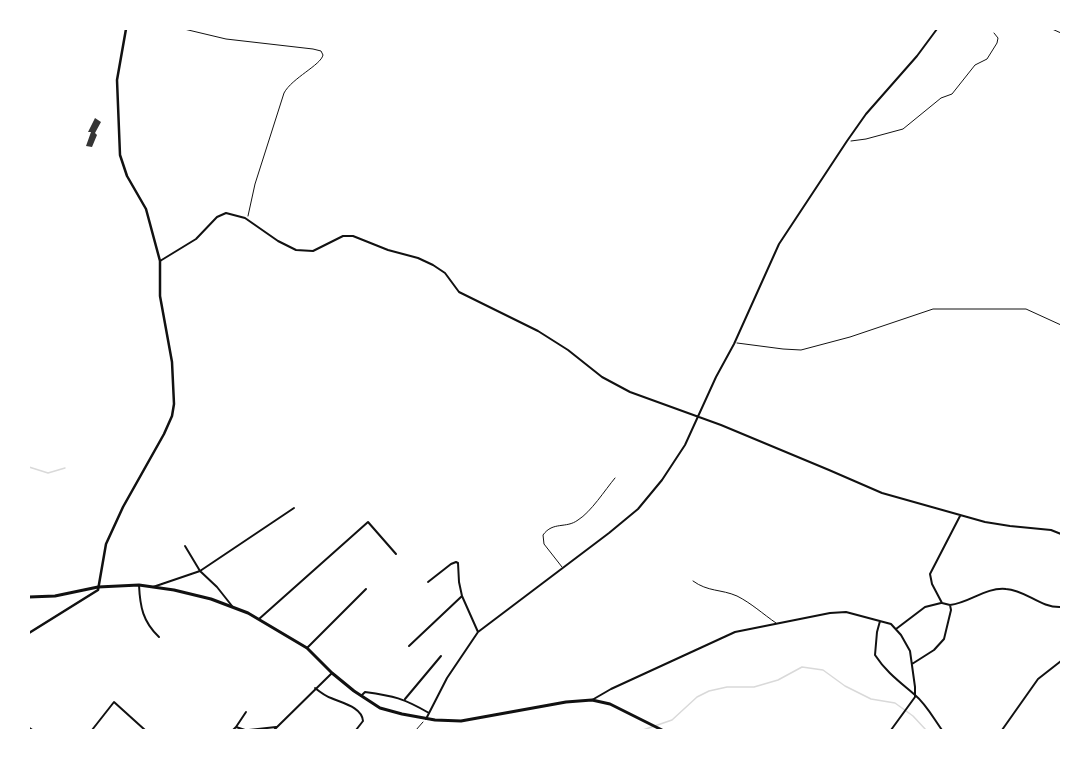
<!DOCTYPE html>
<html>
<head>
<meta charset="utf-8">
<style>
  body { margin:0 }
  #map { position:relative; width:1090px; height:759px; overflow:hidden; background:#fff; font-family:Literata,serif }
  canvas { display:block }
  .frame { position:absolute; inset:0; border:30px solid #fff; pointer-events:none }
</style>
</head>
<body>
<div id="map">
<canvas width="1090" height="759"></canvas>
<div class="frame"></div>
</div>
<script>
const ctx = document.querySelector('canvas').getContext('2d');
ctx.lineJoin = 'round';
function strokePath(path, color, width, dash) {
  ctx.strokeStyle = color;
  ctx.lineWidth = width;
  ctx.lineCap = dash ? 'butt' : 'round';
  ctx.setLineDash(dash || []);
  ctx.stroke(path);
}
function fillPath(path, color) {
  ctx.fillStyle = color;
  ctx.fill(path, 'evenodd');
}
strokePath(new Path2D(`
  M29 467 48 473 65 468
  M643 730 672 720 697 697 709 691 727 687H754L778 680 802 667 823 670 845 686 871 699 895 703 913 716 926 730`), '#d9d9d9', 1.5);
fillPath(new Path2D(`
  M95 118 101 122 95 133 97 135 92 147 86 146 91 132H88Z`), '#353535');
strokePath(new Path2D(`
  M184 29 226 39 313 49 321 51 323 55C321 65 292 78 284 93L255 184 248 216
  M1052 29 1061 33
  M851 141 866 139 903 129 941 98 952 94 975 65 987 59 997 43 998 38 994 33
  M737 343 783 349 801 350 850 337 933 309H1026L1061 325
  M416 730 423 722`), '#111', 1);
strokePath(new Path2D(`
  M562 567 544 544 543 535C553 521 566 529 578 520 591 512 605 490 615 478
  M693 581C708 592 721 589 737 596 751 603 763 614 776 623`), '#111', 1);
strokePath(new Path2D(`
  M160 261 196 239 217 217 226 213 245 218 278 241 296 250 313 251 343 236H353L388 250 418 258 433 265 445 273 459 292 538 331 568 350 602 377 630 392 721 425 829 470 882 493 985 522 1010 526 1051 530 1061 534
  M185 546 200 571 217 587 232 606
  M428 582 451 564 456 562 458 563 459 582 462 596 478 632
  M139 585C140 607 143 622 159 637
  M153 587 200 571 294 508
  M950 605C970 603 985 587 1006 589 1026 590 1040 608 1061 607
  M259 619 368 522 396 554
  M880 621 877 632 875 655C886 672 900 682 915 695 926 704 934 719 942 730
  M896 629 925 607 941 603
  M409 646 462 596
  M307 648 366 589
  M912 664 934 650 944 639 951 610 950 605 942 603 932 584 930 574 960 516
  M315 688C320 692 325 696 331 698 342 703 362 707 363 721L356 730
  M361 696 365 692C394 696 403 698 429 713
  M405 699 441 656
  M592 700 611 689 735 632 830 613 846 612 891 624 901 635 910 651 915 687V697L891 730
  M426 719 447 678 478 632 609 533 638 509 662 480 685 445 716 377 734 344 779 244 847 141 866 114 917 56 937 29
  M92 730 114 702 145 730
  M233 730 236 727
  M245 730 236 727 246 712
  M249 730 276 727
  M274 730 332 673
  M1002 730 1038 679 1061 661`), '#111', 2);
strokePath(new Path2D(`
  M29 633 98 590 106 544 123 507 164 434 172 416 174 404 172 362 160 296V261L146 209 127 176 120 155 117 80 126 29
  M29 728 32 730`), '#111', 2.5);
strokePath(new Path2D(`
  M29 597 55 596 98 587 139 585 174 590 211 599 248 613 307 648 332 673 354 691 380 708 402 714 435 720 461 721 566 702 592 700 610 704 662 730`), '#111', 3);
</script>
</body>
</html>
